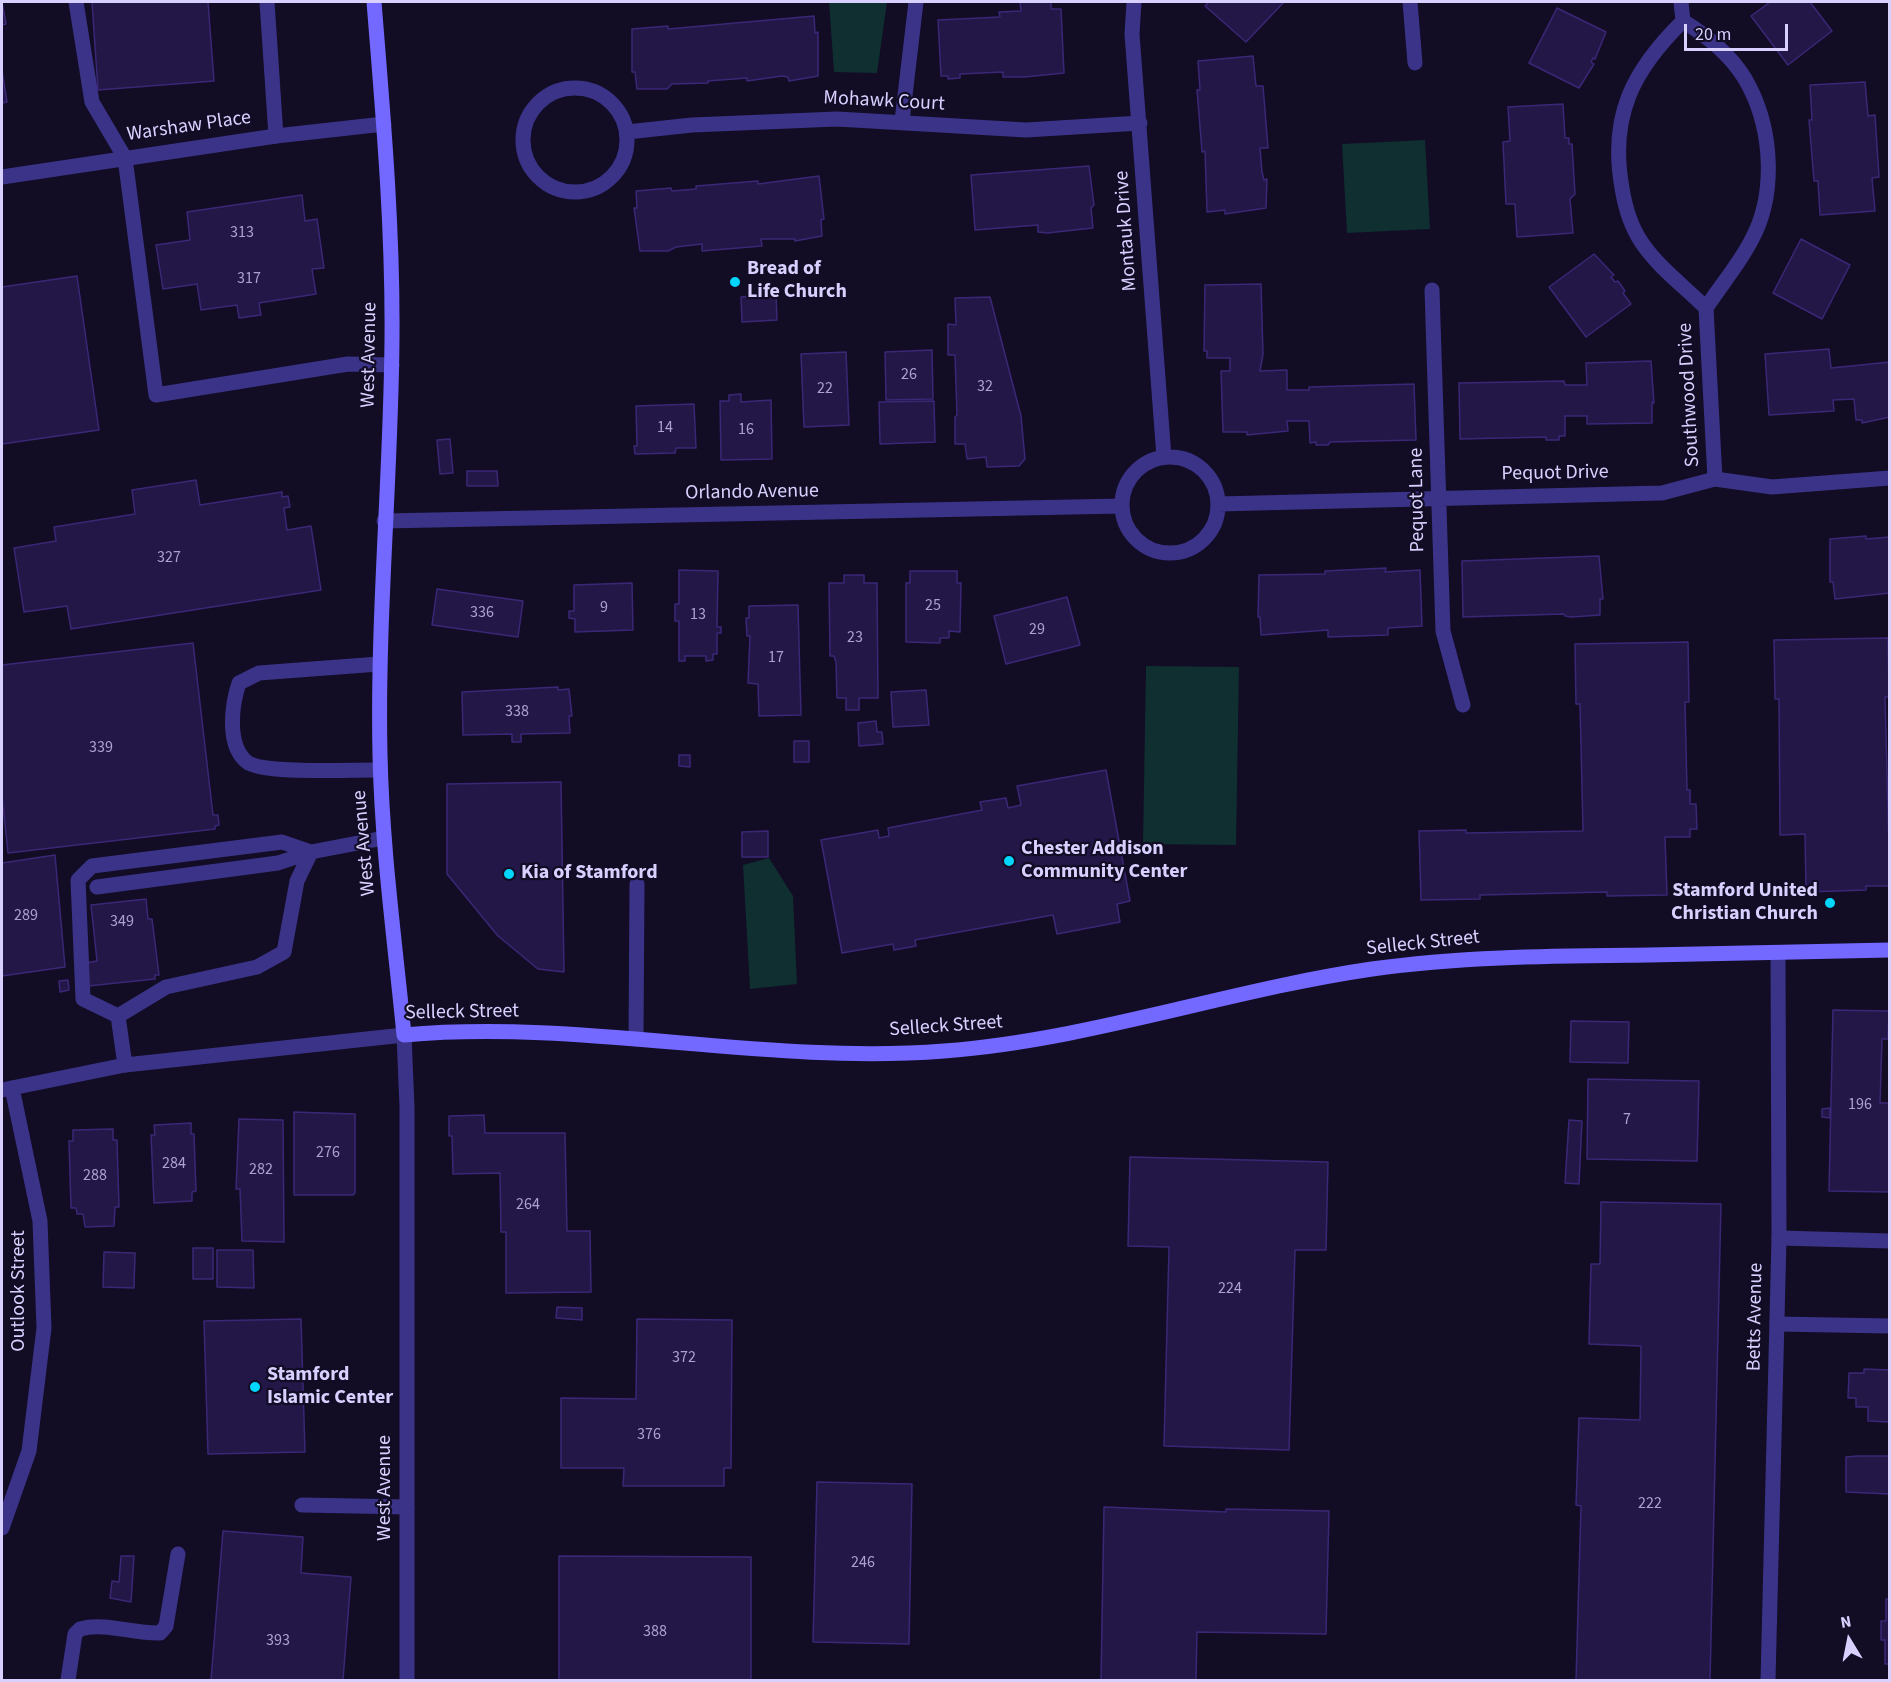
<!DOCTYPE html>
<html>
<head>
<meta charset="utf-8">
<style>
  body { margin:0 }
  #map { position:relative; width:1891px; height:1682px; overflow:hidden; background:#120c25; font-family:"Source Sans 3",sans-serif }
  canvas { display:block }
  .frame { position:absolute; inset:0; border:3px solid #d8d1ff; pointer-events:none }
  .north { position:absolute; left:1819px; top:1610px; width:60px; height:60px; -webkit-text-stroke:4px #120c25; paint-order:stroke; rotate:350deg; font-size:16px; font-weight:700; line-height:24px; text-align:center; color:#d8d1ff }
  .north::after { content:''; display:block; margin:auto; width:21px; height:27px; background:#d8d1ff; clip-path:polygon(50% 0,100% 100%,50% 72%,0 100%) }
  .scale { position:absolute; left:1684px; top:24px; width:104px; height:27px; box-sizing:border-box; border:3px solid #d8d1ff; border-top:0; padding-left:8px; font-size:18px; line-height:21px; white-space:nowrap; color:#d8d1ff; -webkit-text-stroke:4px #120c25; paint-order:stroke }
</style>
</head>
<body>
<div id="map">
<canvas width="1891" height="1682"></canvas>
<div class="frame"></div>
<div class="north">N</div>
<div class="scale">20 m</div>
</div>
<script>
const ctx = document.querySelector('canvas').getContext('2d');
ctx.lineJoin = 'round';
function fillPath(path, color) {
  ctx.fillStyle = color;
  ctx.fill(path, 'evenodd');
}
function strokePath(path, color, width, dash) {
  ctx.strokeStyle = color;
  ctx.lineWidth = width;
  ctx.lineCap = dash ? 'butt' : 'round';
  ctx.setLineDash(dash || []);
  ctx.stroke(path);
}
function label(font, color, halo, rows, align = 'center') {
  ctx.font = font + ' "Source Sans 3",sans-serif';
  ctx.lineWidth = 4.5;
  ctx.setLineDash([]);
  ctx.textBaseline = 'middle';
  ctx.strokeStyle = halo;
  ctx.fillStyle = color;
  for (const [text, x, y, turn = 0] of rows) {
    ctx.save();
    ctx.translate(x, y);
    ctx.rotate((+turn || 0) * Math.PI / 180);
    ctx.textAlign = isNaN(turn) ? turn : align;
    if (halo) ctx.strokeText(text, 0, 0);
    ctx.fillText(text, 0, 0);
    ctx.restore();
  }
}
fillPath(new Path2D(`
  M829 2H887L877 73 834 72Z
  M1425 140 1430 229 1347 233 1342 144Z
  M1146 666 1239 667 1236 845 1143 844Z
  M769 858 793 896 797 984 750 989 743 865Z`), '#0f2f30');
const building = new Path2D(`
  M2 2 6 24 2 25Z
  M92 2H208L214 81 98 90Z
  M1020 2H1051V9H1061L1064 73 1024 77H1003V72L960 74V78L948 79V76H941L938 20 1000 17 999 12 1021 11Z
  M1209 2H1284L1246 42 1205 6Z
  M1770 2H1810L1832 31 1788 65 1751 16Z
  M1557 8 1606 32 1595 59 1593 58 1591 62 1594 64 1579 88 1529 63Z
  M814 16 815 33 818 32V76L789 81 788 77 782 76 747 81V78L708 81V83L672 84 667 89H637L635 72H632V29L668 26V29Z
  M1253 56 1256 86H1263L1268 148H1260L1262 172 1264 180 1267 179 1266 208 1225 214V210L1207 212 1205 151 1202 152 1197 90H1200L1198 61Z
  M2 70 7 102 2 103Z
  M1865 82 1868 116 1875 115 1879 177 1872 178 1875 211 1820 215 1818 181H1814L1809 120H1812L1810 85Z
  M1563 104 1565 138H1569V144H1572L1575 194 1570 199 1573 233 1517 237 1515 204H1506L1503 142 1510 141 1508 107Z
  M1089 166 1094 205 1091 208 1093 228 1047 233 1038 232V225L975 230 971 175Z
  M819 176 824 219 821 220 822 236 795 241V239H761L762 246 702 251V244L676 247 668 251H640L634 208H637L636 191 671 188 672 191 696 189V186L758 181V184Z
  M302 195 305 221 317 219 324 268 312 269 316 294 259 303 261 315 239 318 237 305 201 310 197 284 163 289 156 245 190 240 187 212Z
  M1801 239 1850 265 1822 319 1773 293Z
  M1594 254 1614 275 1611 277 1615 282 1618 281 1625 291 1623 293 1631 304 1586 337 1549 287Z
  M77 276 99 430 2 444V287Z
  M1261 284 1263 354 1260 371 1287 370V390H1309V387L1414 384 1416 440 1330 442 1328 445H1316V442L1310 443 1309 421H1287L1288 431 1247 435V432H1223L1221 371H1230V358H1207V351H1204L1205 285Z
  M776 294 777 320 742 322 741 297Z
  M990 297 1021 416 1025 459 1019 466 987 467 986 457 967 459 965 444H955V417L957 415 955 355H948V324L956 325 955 298Z
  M1829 349 1831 368 1890 362V417L1862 423V420H1856L1854 399 1833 400 1834 411 1769 415 1765 354Z
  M932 350 933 399 886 400 885 352Z
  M846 352 849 425 804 427 801 354Z
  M1651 361 1654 403 1652 402V423L1587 424V416H1565V436H1559V440H1546V437L1460 439 1459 383 1564 381 1565 385H1587L1586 363Z
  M741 394V402L771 400 772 459 721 460 720 401H729V395Z
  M934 401 935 442 880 444 879 402Z
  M694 404 696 448H676L675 453 635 454 634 446H637L636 406Z
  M450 439 453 473 440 474 437 440Z
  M467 471H497L498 486H467Z
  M196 480 200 505 282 492V497L288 496 290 507 284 508 287 530 311 526 321 590 71 629 67 606 24 612 14 548 56 541 54 527 135 514 132 490Z
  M1866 536V539L1890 537V593L1835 599 1833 582H1830V539Z
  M1599 556 1603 599H1600V615L1572 617 1565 616 1564 614 1463 617 1462 561Z
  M1386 568 1385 572 1420 570 1422 626 1388 628V635L1328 637V630L1261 635 1260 617H1258L1259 575 1325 574V571Z
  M679 570 718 571 717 627H721V633H717V654H713V660L706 661V656H685V661H679V621H675V604H679Z
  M910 571H957V583H961L960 632 949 631V638H940V643L906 642V583H910Z
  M844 575H864V583H877L878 698H859V710H846V698H837L836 662 834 656H830L829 583H844Z
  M632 583 633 630 575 632V619L569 618V611H574V585Z
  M437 589 523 601 518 637 432 625Z
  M1067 597 1080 645 1006 664 994 616Z
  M798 605 801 715 759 716 758 684 748 683 750 636H747L746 618H749V606Z
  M1888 638 1889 697H1885L1890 886H1866V890L1806 892 1805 834 1780 835 1779 699H1775L1774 640Z
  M1688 642 1689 702H1685L1687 790H1690V804H1696L1697 829H1690V837H1665L1667 895 1607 896V892L1480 895V899L1421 900 1419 831 1466 830V833L1583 831 1580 704H1576L1575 644Z
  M193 643 213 815H218L219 825 215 826V829L8 853 2 796V665Z
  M558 687V690L569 689 572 716H569L570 733 521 734V742H512V734L463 735 462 692Z
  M926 690 929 725 893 727 891 692Z
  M876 721 877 732H882L883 744 859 746 858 723Z
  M794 741H809V762H794Z
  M679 755H690V767L679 766Z
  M1106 770 1130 901 1117 904 1120 922 1057 934 1053 915 915 940 916 946 894 950 893 944 842 953 821 840 878 830 879 838 889 836 888 828 982 810 980 802 1006 798 1008 808 1021 805 1017 786Z
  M561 782 564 972 538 969 498 936 447 874V784Z
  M768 831V857H742V832Z
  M55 855 65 967 2 976V863Z
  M146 899 148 919H152L159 975H155V979L88 986 85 963 97 961 91 905Z
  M68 980 69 990 60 992 59 981Z
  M1833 1010 1889 1011 1888 1039H1882L1880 1103H1890V1192L1829 1191Z
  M1571 1021 1629 1022 1628 1063 1570 1062Z
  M1588 1079 1699 1081 1697 1161 1587 1159Z
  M1830 1108V1118L1822 1117V1109Z
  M294 1112 355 1114V1193L353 1195H294Z
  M484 1115 485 1133H565L567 1231H590L591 1292 506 1293V1232H501L500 1173 453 1174 452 1136H449V1116Z
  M239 1119 283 1120 284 1242 242 1241 240 1189H236Z
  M1569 1120 1582 1121 1579 1184 1565 1183Z
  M191 1123V1134H194L196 1191 192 1192V1201L154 1203 151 1135H155L154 1125Z
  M113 1129V1140H117L119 1207H115L114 1226 85 1227 83 1214H77L76 1208H71L69 1141H73V1130Z
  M1130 1157 1328 1162 1326 1250H1295L1289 1450 1164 1446 1169 1247 1128 1246Z
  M1601 1202 1721 1204 1710 1680H1576L1581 1506 1576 1505 1579 1418 1640 1420 1641 1346 1589 1344 1591 1264H1600Z
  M193 1248H213V1279H193Z
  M217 1250H253L254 1288 217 1287Z
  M104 1252 135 1253 134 1288 103 1287Z
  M557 1307 582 1308V1320L556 1318Z
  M301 1319 305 1452 208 1454 204 1321Z
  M637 1319 732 1320 731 1468H724V1486H623L624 1468H561V1398L636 1399Z
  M1864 1369 1890 1370V1422L1868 1421V1407H1856V1398H1848L1849 1373H1864Z
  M1857 1456H1890V1494L1846 1492V1457Z
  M817 1482 912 1484 909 1644 813 1642Z
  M1104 1507 1226 1512V1509L1329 1511 1326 1634 1197 1632 1196 1680H1101Z
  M223 1531 303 1537 301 1573 351 1577 343 1680H211Z
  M121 1556H134L131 1602 110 1598 112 1581 119 1582Z
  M559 1556 751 1557V1680H559Z
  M1886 1599H1890V1664H1885V1640H1881V1621H1886Z`);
fillPath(building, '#231748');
strokePath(building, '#3b2776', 1.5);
strokePath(new Path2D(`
  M76 2 92 102 125 158 156 395 348 364 392 365
  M267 2 276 136
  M902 121 916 2
  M379 664 259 673 239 683C232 704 226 745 247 762 263 775 356 769 380 770
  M282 842 311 852 297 881 284 952 257 967 166 987 118 1016 83 999 78 880 92 866Z
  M97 887 278 863 311 852 384 838
  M118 1016 125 1065
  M636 1039 637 884
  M1779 1238 1890 1241
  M1777 1324 1890 1326
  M302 1505 407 1507
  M68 1680 75 1634 80 1629C105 1622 134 1634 160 1633L166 1626 178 1554`), '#3b3388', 15);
strokePath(new Path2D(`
  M1134 2 1132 34 1164 457
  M1410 2 1415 63
  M1681 2 1683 21
  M1683 21C1633 70 1609 116 1622 188 1625 207 1631 227 1642 243 1659 268 1685 287 1706 308
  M1683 21C1709 37 1736 59 1750 88 1772 132 1776 194 1752 239 1740 263 1721 285 1706 308
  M523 140a52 52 0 1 1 104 0a52 52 0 1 1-104 0Z
  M627 132 692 125 837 119 1026 130 1140 123
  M2 177 276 136 384 124
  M1432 290 1443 631 1463 705
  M1706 308 1715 479
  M1122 505a48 48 0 1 1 96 0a48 48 0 1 1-96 0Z
  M1218 504 1662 493 1715 479 1772 487 1890 478
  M384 521 1121 506
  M404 1035 407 1107V1680
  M2 1528 29 1451 44 1328 40 1221 12 1088
  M1768 1680 1779 1238 1778 954`), '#3b3388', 15);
strokePath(new Path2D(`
  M2 1090 125 1065 404 1035`), '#3b3388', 15);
strokePath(new Path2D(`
  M374 2C383 114 393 226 392 339 391 478 377 616 380 755 382 849 395 942 404 1035 584 1019 764 1065 944 1051 1089 1040 1228 990 1372 969 1464 956 1557 956 1649 955 1729 954 1809 952 1890 950`), '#7368ff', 15);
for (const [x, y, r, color] of [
  [735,282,6,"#00d5fc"],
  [1009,861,6,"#00d5fc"],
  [509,874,6,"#00d5fc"],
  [1830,903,6,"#00d5fc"],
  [255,1387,6,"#00d5fc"]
]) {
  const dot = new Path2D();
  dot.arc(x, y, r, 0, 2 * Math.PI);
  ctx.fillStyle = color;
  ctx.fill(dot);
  strokePath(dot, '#120c25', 2);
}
label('16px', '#aba2d1', null, [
  ["313",242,233],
  ["317",249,279],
  ["26",909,375],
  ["32",985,387],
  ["22",825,389],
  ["14",665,428],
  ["16",746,430],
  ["327",169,558],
  ["25",933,606],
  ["9",604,608],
  ["336",482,613],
  ["13",698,615],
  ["29",1037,630],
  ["23",855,638],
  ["17",776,658],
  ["338",517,712],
  ["339",101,748],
  ["289",26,916],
  ["349",122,922],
  ["196",1860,1105],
  ["7",1627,1120],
  ["276",328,1153],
  ["284",174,1164],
  ["282",261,1170],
  ["288",95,1176],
  ["264",528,1205],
  ["224",1230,1289],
  ["372",684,1358],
  ["376",649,1435],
  ["222",1650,1504],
  ["246",863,1563],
  ["388",655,1632],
  ["393",278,1641]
]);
label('20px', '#d8d1ff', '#120c25', [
  ["Mohawk Court",884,102,3],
  ["Warshaw Place",189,127,-8],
  ["Montauk Drive",1127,231,-94],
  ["West Avenue",370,355,-89],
  ["Southwood Drive",1690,395,-93],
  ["Pequot Drive",1555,474,-1],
  ["Orlando Avenue",752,493,-1],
  ["Pequot Lane",1418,500,-91],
  ["West Avenue",365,843,-95],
  ["Selleck Street",1423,944,-6],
  ["Selleck Street",462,1013,-1],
  ["Selleck Street",946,1027,-4],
  ["Outlook Street",20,1291,-90],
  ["Betts Avenue",1756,1317,-89],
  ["West Avenue",386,1488,-90]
]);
label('bold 20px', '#d8d1ff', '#120c25', [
  ["Bread of",747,270],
  ["Life Church",747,293],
  ["Chester Addison",1021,850],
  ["Community Center",1021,873],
  ["Kia of Stamford",521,874],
  ["Stamford United",1818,892,"right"],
  ["Christian Church",1818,915,"right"],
  ["Stamford",267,1376],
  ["Islamic Center",267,1399]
], 'left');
</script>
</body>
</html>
